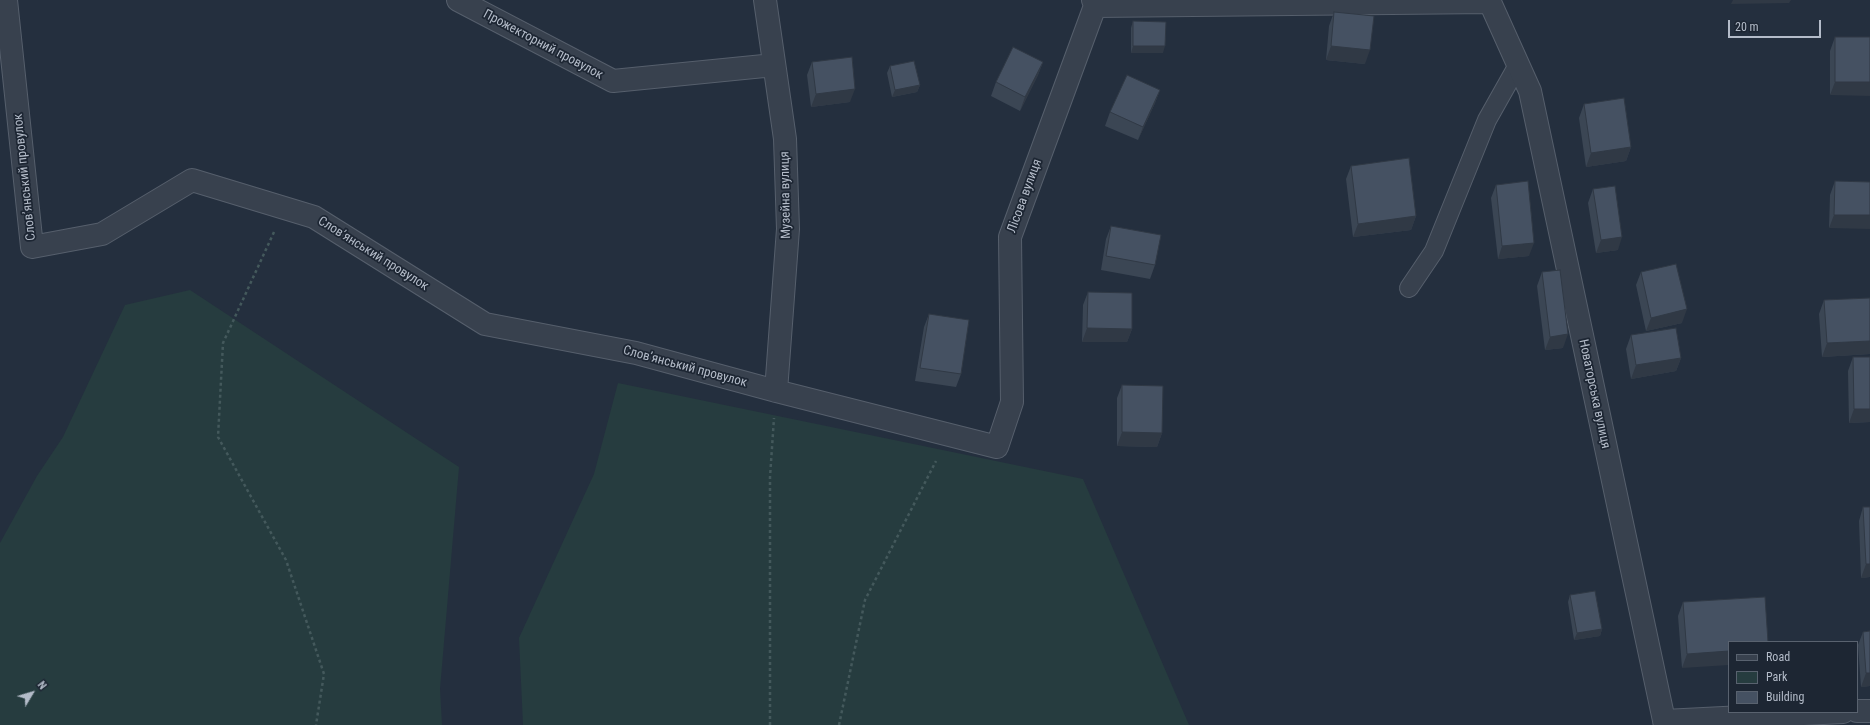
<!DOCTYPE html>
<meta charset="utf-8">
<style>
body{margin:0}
#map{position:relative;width:1870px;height:725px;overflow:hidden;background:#242f3e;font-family:"Roboto Condensed",sans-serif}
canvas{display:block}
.legend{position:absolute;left:1728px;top:641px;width:130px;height:72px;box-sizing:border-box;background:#1d2633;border:1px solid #59626f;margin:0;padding:5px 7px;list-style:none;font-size:12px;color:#b4bcc9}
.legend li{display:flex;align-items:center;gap:8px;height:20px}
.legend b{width:20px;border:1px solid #59626f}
.north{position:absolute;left:12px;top:673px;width:40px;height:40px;-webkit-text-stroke:3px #1d2633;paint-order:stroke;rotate:52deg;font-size:11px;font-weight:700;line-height:16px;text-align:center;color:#b4bcc9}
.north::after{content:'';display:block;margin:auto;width:14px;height:18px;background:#b4bcc9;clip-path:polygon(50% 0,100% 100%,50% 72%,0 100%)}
.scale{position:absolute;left:1728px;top:20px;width:93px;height:18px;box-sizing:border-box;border:2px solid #b4bcc9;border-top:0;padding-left:5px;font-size:12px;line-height:14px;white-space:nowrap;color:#b4bcc9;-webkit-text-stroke:3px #1d2633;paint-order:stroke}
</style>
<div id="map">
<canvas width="1870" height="725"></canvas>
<ul class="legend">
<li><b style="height:5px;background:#38414e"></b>Road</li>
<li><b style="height:11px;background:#263c3f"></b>Park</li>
<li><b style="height:11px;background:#455162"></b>Building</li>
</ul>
<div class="north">N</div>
<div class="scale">20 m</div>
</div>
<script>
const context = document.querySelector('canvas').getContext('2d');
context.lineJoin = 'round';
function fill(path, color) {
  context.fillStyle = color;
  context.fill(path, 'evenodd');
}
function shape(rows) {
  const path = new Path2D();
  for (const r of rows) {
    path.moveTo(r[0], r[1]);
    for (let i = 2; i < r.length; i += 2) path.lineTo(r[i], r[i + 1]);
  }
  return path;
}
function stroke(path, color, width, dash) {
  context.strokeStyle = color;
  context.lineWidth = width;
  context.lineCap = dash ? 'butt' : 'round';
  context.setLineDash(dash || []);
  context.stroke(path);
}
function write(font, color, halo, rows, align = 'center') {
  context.font = font + ' "Roboto Condensed",sans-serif';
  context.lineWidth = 3.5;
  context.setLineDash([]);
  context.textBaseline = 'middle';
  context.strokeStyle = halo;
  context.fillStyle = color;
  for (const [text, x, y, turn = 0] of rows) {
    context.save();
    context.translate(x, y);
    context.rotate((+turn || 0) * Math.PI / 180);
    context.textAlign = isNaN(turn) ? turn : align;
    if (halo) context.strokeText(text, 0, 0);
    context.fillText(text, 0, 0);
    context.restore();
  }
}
const green = shape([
 [190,290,459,467,440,689,442,725,0,725,0,543,37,476,63,437,125,305],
 [618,383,1083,479,1189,725,523,725,519,638,594,474]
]);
const path = shape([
 [274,232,223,343,218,437,286,560,324,674,316,725],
 [770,725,770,477,774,418],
 [839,725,865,600,936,461]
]);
const service = shape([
 [1409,288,1434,251,1487,120,1518,65]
]);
const minor = shape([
 [6,0,32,247,102,234,192,180,314,217,485,324,636,353,776,391,997,447,1012,402,1010,237,1095,6,1093,0],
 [458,0,613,81,774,65],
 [765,0,785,139,788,229,776,391],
 [1489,0,1530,91,1665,725],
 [1095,6,1490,2],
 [1857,711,1870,711],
 [1664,721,1843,712]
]);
const wall = shape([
 [1334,12,1365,64,1326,60,1329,26],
 [1133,21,1163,53,1131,53,1131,28],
 [1835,37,1870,37,1830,95,1830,51],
 [812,62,850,102,811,107,807,75],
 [1043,62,1038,75,1020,111,991,96,996,82],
 [890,66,920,85,917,92,892,97,887,73],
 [1160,90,1155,103,1138,140,1105,126,1110,112],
 [1584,104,1631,147,1626,161,1586,167,1579,118],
 [1351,166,1416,216,1411,230,1353,237,1346,179],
 [1835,181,1870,182,1829,228,1830,195],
 [1496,185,1529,256,1498,259,1491,198],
 [1593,189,1618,250,1596,253,1588,203],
 [1111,226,1155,265,1150,279,1101,270,1106,239],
 [1542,272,1563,348,1545,350,1537,286],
 [1641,272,1682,323,1646,331,1636,285],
 [1088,292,1132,329,1127,342,1082,342,1083,305],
 [1870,298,1870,354,1822,357,1819,314,1824,300],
 [929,314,961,374,956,387,915,381,924,327],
 [1631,335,1681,358,1676,371,1631,379,1626,349],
 [1853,357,1870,357,1870,422,1849,423,1848,371],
 [1122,385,1162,433,1157,447,1117,446,1117,398],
 [1863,507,1870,507,1870,577,1861,578,1859,521],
 [1570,595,1602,629,1600,636,1574,640,1568,602],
 [1765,597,1682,668,1678,616,1683,602],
 [1870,631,1870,686,1861,687,1858,645,1863,632]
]);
const shadedWall = shape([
 [1733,0,1791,0,1789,3,1731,4],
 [1133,46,1165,46,1163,53,1131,53],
 [1331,46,1370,50,1365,64,1326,60],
 [1043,62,1038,75,1020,111,1025,97],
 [1835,82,1870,82,1870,96,1830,95],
 [920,85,917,92,892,97,895,90],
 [855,89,850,102,811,107,816,94],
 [1160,90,1155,103,1138,140,1143,127],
 [1631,147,1626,161,1586,167,1591,153],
 [1834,215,1870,215,1870,229,1829,228],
 [1416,216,1411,230,1353,237,1358,224],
 [1622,237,1618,250,1596,253,1601,240],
 [1534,243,1529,256,1498,259,1502,246],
 [1687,309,1682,323,1646,331,1651,318],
 [1087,328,1132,329,1127,342,1082,342],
 [1568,334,1563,348,1545,350,1550,337],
 [1870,341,1870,354,1822,357,1827,343],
 [1681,358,1676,371,1631,379,1636,365],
 [1854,409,1870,409,1870,422,1849,423],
 [1122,432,1162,433,1157,447,1117,446],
 [1866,564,1870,564,1870,577,1861,578],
 [1602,629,1600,636,1574,640,1577,633],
 [1729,651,1729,665,1682,668,1687,654],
 [1866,673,1870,673,1870,686,1861,687]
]);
const building = shape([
 [1334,12,1374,16,1370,50,1331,46,1334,12],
 [1133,21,1166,22,1165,46,1133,46,1133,21],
 [1835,37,1870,37,1870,82,1835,82,1835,37],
 [1013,47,1043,62,1025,97,996,82,1013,47],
 [852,57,855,89,816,94,812,62,852,57],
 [914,61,920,85,895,90,890,66,914,61],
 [1127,75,1160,90,1143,127,1110,112,1127,75],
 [1624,98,1631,147,1591,153,1584,104,1624,98],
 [1409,158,1416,216,1358,224,1351,166,1409,158],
 [1528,181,1534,243,1502,246,1496,185,1528,181],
 [1835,181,1870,182,1870,215,1834,215,1835,181],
 [1615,186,1622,237,1601,240,1593,189,1615,186],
 [1111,226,1161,235,1155,265,1106,256,1111,226],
 [1676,264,1687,309,1651,318,1641,272,1676,264],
 [1560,270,1568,334,1550,337,1542,272,1560,270],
 [1088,292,1132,293,1132,329,1087,328,1088,292],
 [1870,298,1870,341,1827,343,1824,300,1870,298],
 [929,314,969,320,961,374,920,368,929,314],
 [1676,328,1681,358,1636,365,1631,335,1676,328],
 [1853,357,1870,357,1870,409,1854,409,1853,357],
 [1122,385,1163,386,1162,433,1122,432,1122,385],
 [1863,507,1870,507,1870,564,1866,564,1863,507],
 [1595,591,1602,629,1577,633,1570,595,1595,591],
 [1765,597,1768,642,1729,642,1729,651,1687,654,1683,602,1765,597],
 [1870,631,1870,673,1866,673,1863,632,1870,631]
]);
const streetNames = [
 ["Прожекторний провулок",543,45,28],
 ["Словʼянський провулок",25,177,-96],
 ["Музейна вулиця",786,195,-91],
 ["Лісова вулиця",1025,196,-70],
 ["Словʼянський провулок",373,254,32],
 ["Словʼянський провулок",685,367,15],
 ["Новаторська вулиця",1594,394,78]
];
fill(green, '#263c3f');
stroke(service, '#565f6c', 20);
stroke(minor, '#565f6c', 24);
stroke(path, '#44595c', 2.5, [3, 3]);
stroke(service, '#38414e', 18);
stroke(minor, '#38414e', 22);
fill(wall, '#3b4654');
fill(shadedWall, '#303945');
fill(building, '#455162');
stroke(building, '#303945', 1);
write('13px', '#b4bcc9', '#1d2633', streetNames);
</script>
